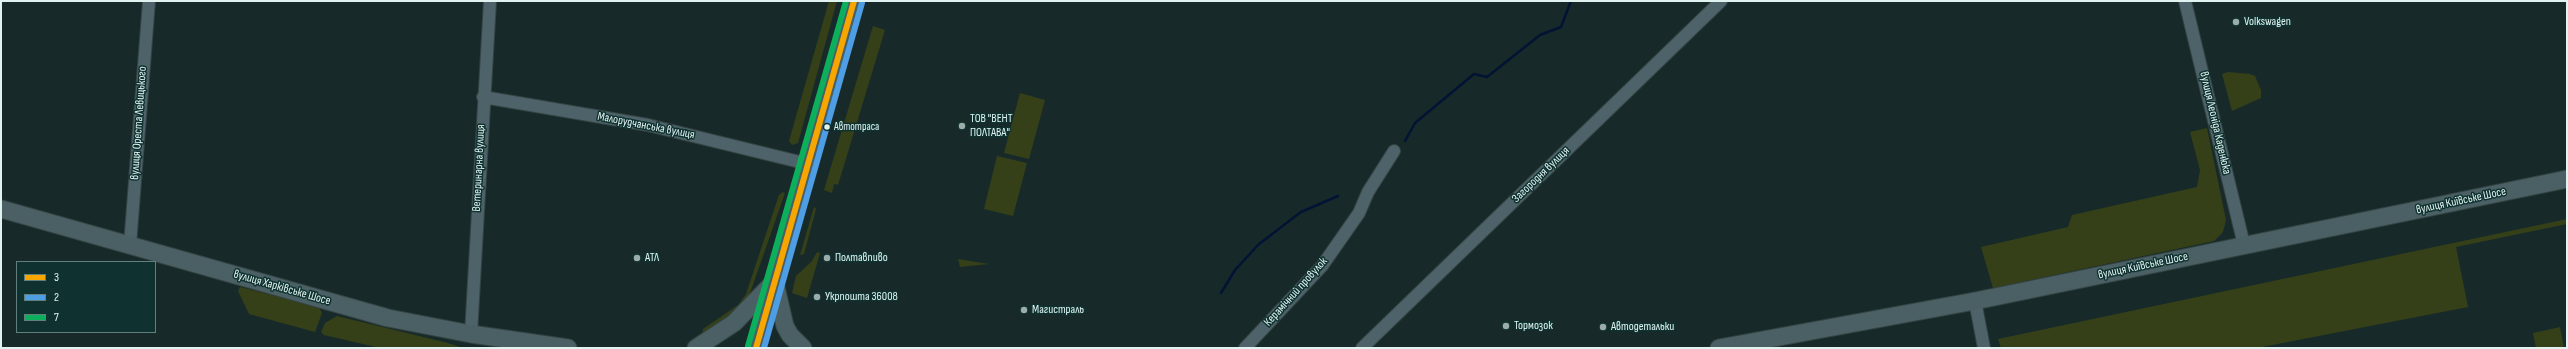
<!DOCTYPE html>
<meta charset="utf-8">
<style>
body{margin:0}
#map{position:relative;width:2568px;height:349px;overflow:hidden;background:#172a29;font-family:"Sofia Sans Condensed",sans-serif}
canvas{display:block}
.frame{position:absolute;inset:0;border:2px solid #e0f3f1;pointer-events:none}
.legend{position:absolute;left:16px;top:261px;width:140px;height:72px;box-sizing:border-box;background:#0f3230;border:1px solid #637f7d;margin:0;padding:5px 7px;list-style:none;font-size:12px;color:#e0f3f1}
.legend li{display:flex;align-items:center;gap:8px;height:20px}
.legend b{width:20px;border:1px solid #637f7d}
</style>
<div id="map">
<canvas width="2568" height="349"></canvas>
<div class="frame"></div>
<ul class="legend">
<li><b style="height:5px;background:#f7a600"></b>3</li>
<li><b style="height:5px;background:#4d9ee5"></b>2</li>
<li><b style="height:5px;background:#0daf5c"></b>7</li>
</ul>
</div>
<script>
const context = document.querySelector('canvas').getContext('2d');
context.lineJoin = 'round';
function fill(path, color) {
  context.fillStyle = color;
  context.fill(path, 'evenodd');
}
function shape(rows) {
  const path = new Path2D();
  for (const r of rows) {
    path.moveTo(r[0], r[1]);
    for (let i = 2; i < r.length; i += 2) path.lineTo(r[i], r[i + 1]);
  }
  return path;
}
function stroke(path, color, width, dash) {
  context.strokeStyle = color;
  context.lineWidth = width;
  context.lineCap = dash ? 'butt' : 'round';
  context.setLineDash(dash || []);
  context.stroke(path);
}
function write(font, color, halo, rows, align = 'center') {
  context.font = font + ' "Sofia Sans Condensed",sans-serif';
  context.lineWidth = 3;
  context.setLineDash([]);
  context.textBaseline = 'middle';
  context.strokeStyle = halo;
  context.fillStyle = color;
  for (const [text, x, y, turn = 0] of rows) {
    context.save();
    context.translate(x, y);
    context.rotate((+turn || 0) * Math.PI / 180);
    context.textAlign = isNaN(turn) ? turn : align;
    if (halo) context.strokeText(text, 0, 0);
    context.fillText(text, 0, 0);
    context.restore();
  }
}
const green = shape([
 [829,1,837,1,798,143,792,145,789,141],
 [873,26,885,30,838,185,834,184,832,193,824,190],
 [2228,72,2250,74,2255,76,2261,90,2261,98,2232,111,2222,74],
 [1020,93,1045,100,1029,159,1004,153],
 [2207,128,2226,220,2223,232,2214,241,1993,288,1981,247,2068,227,2072,215,2197,187,2200,170,2190,132],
 [997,156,1027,163,1013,216,984,209],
 [783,192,785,193,749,296,742,307,707,336,702,333,703,329,738,305,746,294,779,195],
 [814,207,816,209,804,254,800,255],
 [2567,219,2567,224,2456,247,2468,307,2257,348,2001,348,1998,339],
 [817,252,820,253,807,298,792,293,796,276,812,261],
 [958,259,989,264,960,267],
 [240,287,319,307,322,313,315,332,249,314,238,291],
 [337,316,448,343,463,348,380,348,324,335,321,332,325,323],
 [2560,327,2564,348,2536,348,2533,333]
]);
const stream = shape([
 [1405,141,1415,123,1474,74,1487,77,1540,35,1561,27,1571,1],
 [1221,293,1235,270,1259,244,1301,212,1338,196]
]);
const minor = shape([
 [2185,1,2244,245],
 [483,97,648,125,808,164],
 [130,245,149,1],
 [1975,301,1984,348],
 [471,334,490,1],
 [1245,348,1322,266,1359,213,1368,192,1394,151],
 [1362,348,1721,1]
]);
const highway = shape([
 [1,209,388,318,471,334,568,348],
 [775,283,785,326,790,335,803,348],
 [696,348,734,323,772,284],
 [756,348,854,1],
 [1719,348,1975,301,2567,179]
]);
const bus1 = shape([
 [756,348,854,1]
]);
const bus2 = shape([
 [764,348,862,3]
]);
const bus3 = shape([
 [748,346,846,1]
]);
const markers = [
 [2236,22,4,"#9aadab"],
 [962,126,4,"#9aadab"],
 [827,127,3.5,"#e0f3f1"],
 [637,258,4,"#9aadab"],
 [827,258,4,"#9aadab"],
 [817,297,4,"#9aadab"],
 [1024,310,4,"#9aadab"],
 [1506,326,4,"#9aadab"],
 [1603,327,4,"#9aadab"]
];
const busNames = [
 ["Автотраса",834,127]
];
const poiNames = [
 ["Volkswagen",2244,22],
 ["ТОВ \"ВЕНТ",970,119],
 ["ПОЛТАВА\"",970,133],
 ["АТЛ",645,258],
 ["Полтавпиво",835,258],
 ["Укрпошта 36008",825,297],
 ["Магистраль",1032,310],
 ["Тормозок",1514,326],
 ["Автодетальки",1611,327]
];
const streetNames = [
 ["вулиця Ореста Левицького",139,123,-86],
 ["вулиця Леоніда Каденюка",2215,123,77],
 ["Малорудчанська вулиця",646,126,11],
 ["Ветеринарна вулиця",479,168,-87],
 ["Загородня вулиця",1541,175,-44],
 ["вулиця Київське Шосе",2461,201,-12],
 ["вулиця Київське Шосе",2143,266,-12],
 ["вулиця Харківське Шосе",282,288,16],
 ["Керамічний провулок",1296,292,-48]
];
fill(green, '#354019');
stroke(stream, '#021334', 2.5);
stroke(minor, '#354443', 14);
stroke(highway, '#354443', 19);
stroke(minor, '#4d6269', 12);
stroke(highway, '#4a6064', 17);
stroke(bus1, '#f7a600', 6);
stroke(bus2, '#4d9ee5', 6);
stroke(bus3, '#0daf5c', 6);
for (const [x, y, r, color] of markers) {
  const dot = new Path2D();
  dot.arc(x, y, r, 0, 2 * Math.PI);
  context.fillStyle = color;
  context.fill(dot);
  stroke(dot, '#0f3230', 1.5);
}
write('11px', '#e0f3f1', '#0f3230', busNames, 'left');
write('12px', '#e0f3f1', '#0f3230', poiNames, 'left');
write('12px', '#e0f3f1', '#0f3230', streetNames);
</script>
